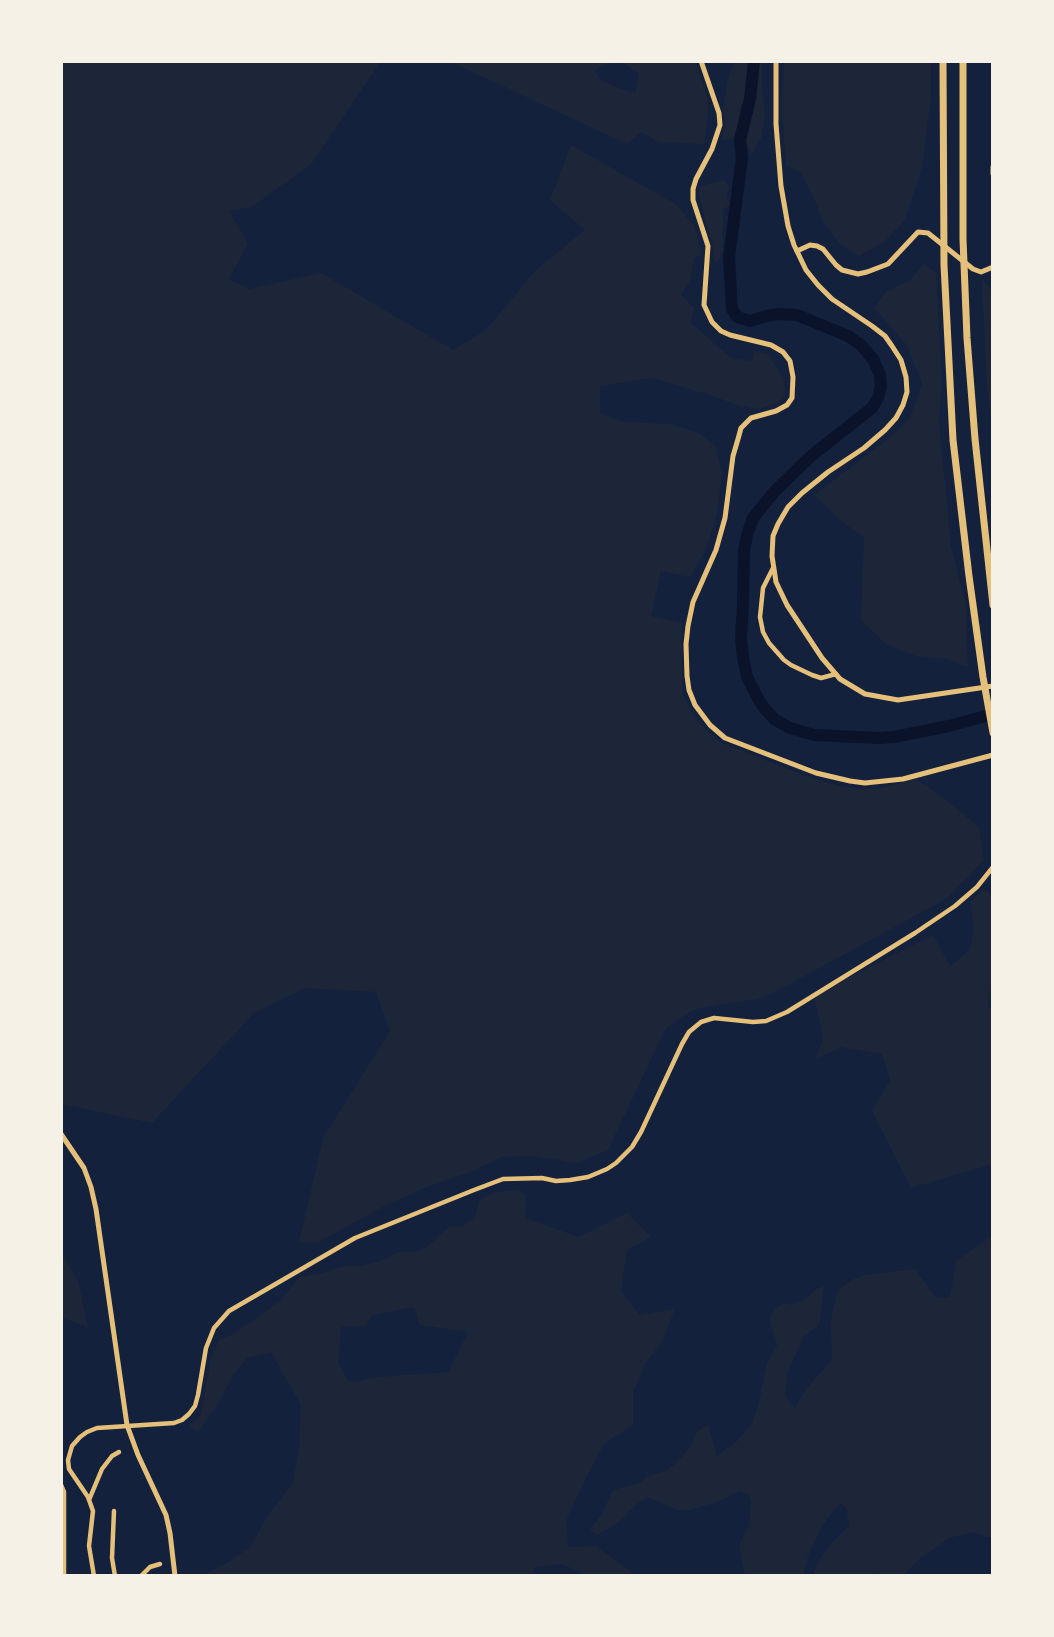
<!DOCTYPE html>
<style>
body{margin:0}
#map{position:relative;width:1054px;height:1637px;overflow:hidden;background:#14213d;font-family:"Roboto Condensed",sans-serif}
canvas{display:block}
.frame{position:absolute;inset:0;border:63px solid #f6f1e7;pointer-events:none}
</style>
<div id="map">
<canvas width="1054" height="1637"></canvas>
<div class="frame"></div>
</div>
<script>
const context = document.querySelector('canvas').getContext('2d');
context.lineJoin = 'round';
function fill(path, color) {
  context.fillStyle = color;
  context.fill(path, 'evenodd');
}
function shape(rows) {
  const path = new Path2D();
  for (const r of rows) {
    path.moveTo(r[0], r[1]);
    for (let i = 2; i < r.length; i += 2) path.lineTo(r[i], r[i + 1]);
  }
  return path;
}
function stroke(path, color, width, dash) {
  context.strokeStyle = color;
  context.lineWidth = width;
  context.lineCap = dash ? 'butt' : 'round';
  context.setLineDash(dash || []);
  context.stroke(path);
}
const green = shape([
 [61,61,386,61,379,64,312,163,252,207,229,211,248,243,229,279,249,289,321,273,453,350,486,330,536,270,585,230,550,200,571,145,677,205,694,226,702,255,694,258,690,281,681,295,694,308,691,323,731,358,752,361,754,351,768,354,784,379,785,395,777,403,759,409,739,406,713,396,653,378,600,386,600,414,625,422,670,424,699,433,716,447,722,475,717,514,706,550,690,577,661,571,651,616,682,623,682,693,696,720,720,742,808,777,843,787,877,789,916,779,942,797,979,827,984,860,946,899,790,984,759,999,722,1004,692,1010,666,1028,608,1150,576,1163,534,1156,501,1157,473,1171,429,1186,388,1204,317,1243,299,1242,323,1138,390,1031,376,992,305,988,254,1013,152,1123,61,1104],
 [449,61,616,61,604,65,595,71,600,79,617,88,635,93,639,74,621,61,695,61,708,99,707,125,704,144,659,142,641,132,627,144],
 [736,61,748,61,749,89,740,108,740,119,734,138,722,140,725,125,723,110,726,90,729,74],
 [757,61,762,61,762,88,765,116,761,139,751,155,746,142,758,80],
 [784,61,931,61,931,97,922,167,905,220,884,242,859,256,840,244,823,222,813,196,800,172,786,166,782,113],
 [724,180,729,187,727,196,730,205,723,210,723,250,717,263,714,262,712,241,706,224,698,190,701,186],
 [924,264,936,272,942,383,939,422,951,546,966,605,968,667,947,659,916,656,886,644,861,620,864,538,840,520,814,495,887,440,910,418,922,383,906,344,874,308,886,292,910,280],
 [982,280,993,292,993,437,987,387],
 [984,889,993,896,993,977,988,1003,993,1014,993,1164,911,1188,872,1111,890,1080,882,1054,841,1047,816,1059,823,1038,814,995,933,935,950,966,970,950,974,926,970,902],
 [518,1190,526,1196,525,1218,579,1237,627,1213,651,1237,627,1250,621,1291,640,1315,675,1309,663,1340,645,1364,633,1393,633,1425,605,1443,590,1470,567,1518,568,1547,596,1546,637,1576,580,1576,581,1572,561,1564,536,1567,530,1576,202,1576,227,1563,251,1546,267,1516,293,1483,299,1446,301,1405,271,1352,247,1358,233,1375,215,1409,198,1432,189,1426,201,1415,211,1357,220,1339,232,1335,279,1302,300,1277,322,1273,344,1266,359,1266,377,1262,400,1252,415,1252,427,1247,450,1226,461,1227,475,1218,479,1201,492,1193],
 [414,1307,420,1325,468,1332,448,1372,378,1377,349,1382,338,1363,341,1327,366,1326,372,1315],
 [993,1235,993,1537,986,1537,973,1532,949,1538,919,1559,903,1576,886,1576,877,1573,876,1576,813,1576,818,1562,830,1545,849,1525,846,1508,841,1503,833,1511,821,1528,808,1556,803,1576,745,1576,739,1545,749,1525,751,1501,748,1494,739,1491,723,1500,690,1510,677,1510,648,1497,637,1504,614,1526,597,1535,590,1530,601,1515,613,1490,639,1483,648,1476,664,1472,675,1464,689,1449,697,1432,708,1424,717,1456,736,1442,752,1423,758,1406,767,1364,777,1345,769,1319,775,1309,783,1303,792,1305,804,1300,815,1290,824,1286,820,1322,816,1328,804,1336,787,1374,785,1395,795,1409,804,1392,832,1359,831,1321,837,1292,853,1279,866,1275,915,1269,936,1298,950,1297,956,1261],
 [61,1258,65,1259,78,1281,88,1328,61,1316]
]);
const river = shape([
 [754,61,750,99,740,140,742,158,729,257,732,309,737,317,750,321,766,316,779,314,797,315,848,336,861,345,873,359,880,375,881,387,878,398,872,408,811,456,774,492,753,518,747,535,744,551,743,606,741,638,743,658,747,677,761,704,774,719,790,728,814,735,879,738,894,737,949,726,993,714]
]);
const minor = shape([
 [773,568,763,588,760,617,763,632,769,643,784,660,791,665,812,675,821,678,836,674],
 [61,1485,64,1492,64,1576],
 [89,1500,102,1469,112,1456,119,1452],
 [114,1511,112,1558,115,1576],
 [94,1576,89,1546,93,1511,88,1497,69,1469,68,1460,72,1446,80,1437,87,1432,97,1428,174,1423,182,1420,189,1414,195,1406,198,1395,206,1348,214,1328,229,1311,355,1238,474,1190,503,1179,542,1178,556,1181,570,1180,588,1177,607,1169,616,1163,632,1147,641,1132,682,1044,689,1032,701,1022,714,1018,753,1022,766,1021,787,1012,915,933,955,906,977,887,993,867],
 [141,1576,150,1567,160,1564]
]);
const tertiary = shape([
 [993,167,993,174],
 [797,251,810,245,817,246,823,249,836,265,842,270,858,274,867,272,888,264,918,232,928,233,973,269,981,272,993,267],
 [61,1134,84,1168,91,1187,96,1209,127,1425,138,1455,166,1515,170,1533,175,1576]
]);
const secondary = shape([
 [701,61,719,113,720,125,712,149,696,179,693,189,693,200,708,246,704,305,712,322,721,331,730,335,771,345,783,352,790,361,793,377,792,398,787,405,776,411,751,418,741,428,738,439,733,456,725,518,716,550,693,602,688,626,686,644,687,676,689,690,695,705,710,725,725,738,816,773,850,781,865,783,903,779,993,755],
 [776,61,776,124,781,186,788,226,794,245,806,270,818,285,832,299,872,326,885,336,892,346,901,360,906,377,907,392,903,405,896,418,885,430,864,448,828,472,802,493,788,507,778,524,773,536,772,556,776,582,787,605,822,658,840,679,865,694,898,700,993,686]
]);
const motorway = shape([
 [943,61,944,265,953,440,969,576,983,677,993,733],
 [963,61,963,239,967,338,975,439,993,605]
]);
fill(green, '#1d2539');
stroke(river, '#0b132b', 12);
stroke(minor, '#e5c07b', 4.5);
stroke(tertiary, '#e5c07b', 5);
stroke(secondary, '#e5c07b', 5);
stroke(motorway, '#e5c07b', 7);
</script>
